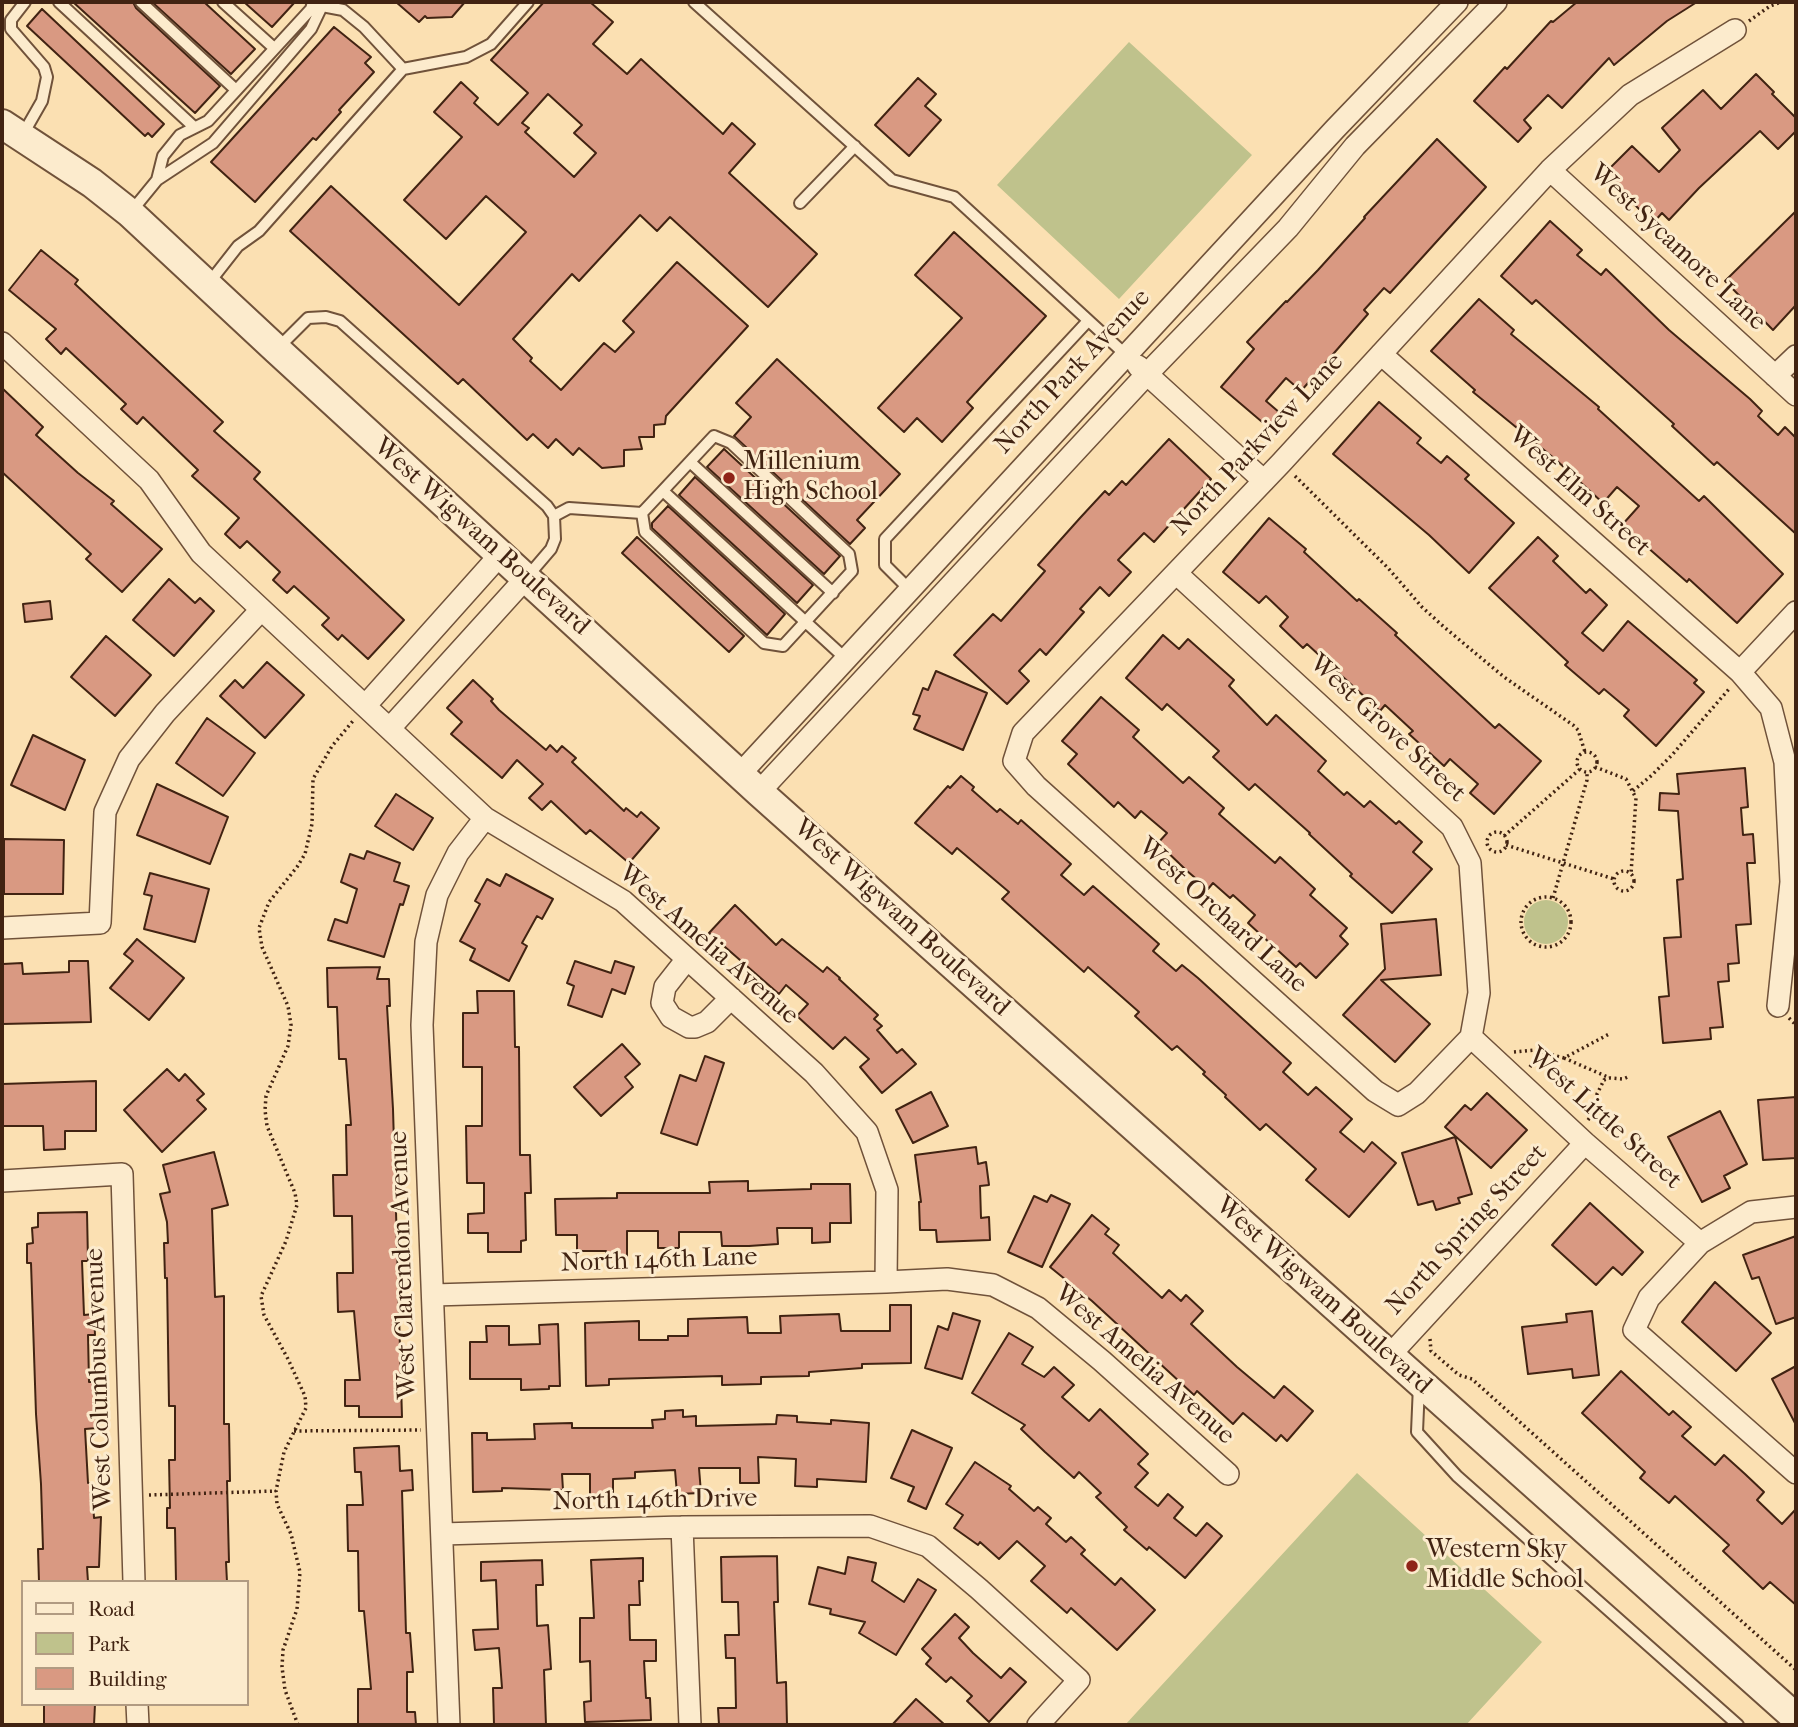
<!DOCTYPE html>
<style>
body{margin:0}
#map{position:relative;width:1798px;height:1727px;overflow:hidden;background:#fbe0b2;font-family:"IM FELL French Canon",serif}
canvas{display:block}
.frame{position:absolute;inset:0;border:4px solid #412312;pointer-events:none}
.legend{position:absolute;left:21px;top:1580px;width:228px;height:126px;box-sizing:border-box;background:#fcebcd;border:2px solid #b19b82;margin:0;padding:9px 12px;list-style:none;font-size:21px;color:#412312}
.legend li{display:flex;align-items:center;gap:14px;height:35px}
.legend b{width:35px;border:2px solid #b19b82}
</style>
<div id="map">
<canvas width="1798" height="1727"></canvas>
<div class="frame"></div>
<ul class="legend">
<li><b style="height:9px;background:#fcebcd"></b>Road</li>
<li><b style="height:19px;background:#bfc28c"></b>Park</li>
<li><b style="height:19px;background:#d99982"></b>Building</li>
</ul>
</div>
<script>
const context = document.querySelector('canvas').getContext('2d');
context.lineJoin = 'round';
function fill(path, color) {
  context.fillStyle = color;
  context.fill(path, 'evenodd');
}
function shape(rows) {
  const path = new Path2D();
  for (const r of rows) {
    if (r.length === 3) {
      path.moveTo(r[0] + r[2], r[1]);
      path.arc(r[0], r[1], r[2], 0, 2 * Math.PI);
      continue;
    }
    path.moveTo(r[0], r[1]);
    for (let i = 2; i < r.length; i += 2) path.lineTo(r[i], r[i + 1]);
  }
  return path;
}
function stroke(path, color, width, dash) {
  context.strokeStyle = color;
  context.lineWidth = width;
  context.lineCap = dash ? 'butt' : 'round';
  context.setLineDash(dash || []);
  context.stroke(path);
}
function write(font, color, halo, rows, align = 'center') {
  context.font = font + ' "IM FELL French Canon",serif';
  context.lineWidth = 6;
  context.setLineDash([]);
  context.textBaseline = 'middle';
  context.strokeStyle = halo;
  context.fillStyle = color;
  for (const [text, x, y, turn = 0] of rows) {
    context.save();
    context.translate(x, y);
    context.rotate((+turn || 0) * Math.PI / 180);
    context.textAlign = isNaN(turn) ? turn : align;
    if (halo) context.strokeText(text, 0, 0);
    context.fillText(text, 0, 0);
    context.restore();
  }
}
const green = shape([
 [1129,42,1252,155,1119,299,997,185],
 [1546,922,22],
 [1357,1473,1542,1642,1466,1725,1125,1725]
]);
const building = shape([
 [73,2,133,2,136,8,220,86,195,113,73,2],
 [152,2,204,2,255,49,231,74,152,2],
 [244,2,295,2,272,27,244,2],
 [396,2,465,2,452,17,427,18,425,16,419,22,396,2],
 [544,2,590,2,613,22,593,44,627,74,641,59,723,134,732,123,755,144,729,173,817,254,768,307,670,217,657,231,640,215,579,281,572,274,513,339,532,358,530,361,561,390,604,343,615,352,634,332,623,321,677,262,748,326,666,416,665,424,654,425,654,437,639,437,642,449,624,450,624,466,602,468,579,448,573,455,556,439,548,448,533,434,527,440,463,379,458,384,290,231,331,186,459,305,526,232,486,196,446,239,404,200,462,137,434,112,461,82,478,98,474,103,498,125,528,93,491,60,544,2],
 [548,94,582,125,574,133,596,153,574,177,525,132,529,128,522,123,548,94],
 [1577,2,1697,2,1667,21,1614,65,1609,58,1562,108,1548,95,1524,120,1531,128,1518,142,1474,101,1505,67,1507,69,1551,21,1553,22,1577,2],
 [42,9,164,124,152,137,148,133,145,136,27,26,42,9],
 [334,27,371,57,365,63,374,72,339,110,341,112,316,140,313,138,255,202,211,162,334,27],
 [1756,74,1774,92,1772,94,1796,118,1796,131,1778,149,1760,131,1699,188,1669,220,1662,213,1653,223,1604,174,1632,146,1659,172,1680,150,1662,128,1703,90,1721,109,1756,74],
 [918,78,936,94,925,106,941,120,909,156,875,125,918,78],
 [1437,139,1486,187,1390,293,1384,288,1364,310,1368,314,1301,391,1286,378,1266,401,1280,413,1268,427,1221,387,1254,349,1247,342,1286,301,1287,302,1318,270,1365,218,1364,217,1437,139],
 [1796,211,1796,305,1773,330,1725,281,1796,211],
 [1550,221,1582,250,1577,255,1601,275,1606,269,1669,330,1750,399,1762,411,1758,416,1778,435,1785,427,1796,438,1796,534,1717,462,1714,465,1672,426,1674,424,1536,300,1532,304,1501,276,1550,221],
 [954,232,1046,316,967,402,973,408,942,442,917,418,904,432,878,408,962,318,915,275,954,232],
 [41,250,78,280,75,284,223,422,214,431,260,472,254,479,404,620,368,659,342,635,338,640,322,625,329,618,294,586,287,593,273,580,280,572,247,541,240,548,225,534,239,518,192,476,198,470,143,417,137,424,121,409,126,404,66,348,61,354,46,339,56,329,9,290,41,250],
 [1479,299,1514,330,1511,334,1599,407,1598,409,1699,501,1704,496,1783,574,1737,623,1689,579,1687,582,1622,525,1639,506,1617,487,1603,503,1555,459,1473,392,1475,390,1431,351,1479,299],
 [777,359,900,474,857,520,865,528,850,544,734,436,751,417,736,403,777,359],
 [2,388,43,427,36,435,78,473,114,501,111,504,162,549,122,592,86,559,91,554,2,472,2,388],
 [1379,402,1421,438,1417,443,1441,463,1447,456,1469,475,1465,479,1514,523,1469,573,1429,535,1333,454,1379,402],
 [1169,439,1211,479,1154,542,1144,533,1118,560,1131,572,1109,596,1100,587,1080,609,1084,612,1046,655,1040,649,1019,671,1029,681,1007,704,954,655,993,614,1001,621,1045,571,1038,565,1080,518,1105,491,1109,495,1122,481,1126,485,1169,439],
 [724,449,840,556,824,574,707,467,724,449],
 [695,477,813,585,797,603,679,495,695,477],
 [668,506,785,614,767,635,652,528,652,523,668,506],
 [1269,518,1306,549,1304,552,1357,601,1359,599,1397,633,1395,635,1495,728,1499,724,1541,761,1494,814,1470,793,1478,784,1450,759,1444,766,1409,734,1413,731,1385,705,1380,711,1307,644,1303,648,1280,626,1288,617,1266,596,1259,603,1223,572,1269,518],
 [637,537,744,636,729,652,622,553,637,537],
 [1538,537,1558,556,1553,561,1586,593,1590,589,1607,605,1582,633,1603,651,1628,621,1697,680,1694,683,1704,692,1656,746,1624,716,1629,710,1604,689,1599,694,1565,665,1568,662,1489,588,1538,537],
 [169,579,195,603,200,598,214,611,174,656,133,620,169,579],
 [50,601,52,619,25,622,23,604,50,601],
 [1163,635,1179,649,1188,639,1234,680,1229,686,1267,725,1276,715,1326,761,1318,771,1344,795,1347,792,1364,807,1370,801,1396,824,1399,821,1422,842,1413,852,1432,869,1392,913,1350,876,1352,874,1309,834,1310,833,1255,784,1249,790,1213,757,1219,751,1167,704,1162,710,1126,678,1163,635],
 [106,636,151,675,115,716,71,677,106,636],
 [267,662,304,695,265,738,220,696,235,680,243,688,267,662],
 [936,671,987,693,963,750,914,729,920,716,913,714,923,688,928,690,936,671],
 [473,680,493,699,491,701,499,710,546,750,550,745,557,752,562,746,576,758,572,762,624,811,626,808,637,817,641,812,659,828,629,863,590,830,586,834,551,801,542,810,529,798,543,784,517,760,502,778,451,734,462,722,447,708,473,680],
 [1101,697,1139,730,1133,737,1183,783,1189,777,1224,808,1219,814,1275,863,1280,857,1315,889,1310,895,1347,928,1340,936,1348,944,1316,978,1300,963,1296,967,1248,923,1255,915,1233,895,1230,898,1213,883,1208,889,1186,870,1158,843,1167,833,1141,811,1135,818,1118,802,1114,807,1068,764,1077,754,1062,741,1101,697],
 [207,718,255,753,223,796,176,763,207,718],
 [33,735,85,760,65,810,11,785,33,735],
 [1745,768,1748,807,1741,808,1743,835,1753,834,1755,863,1747,863,1751,924,1736,925,1739,963,1728,964,1729,981,1718,982,1723,1027,1710,1028,1711,1039,1663,1043,1659,997,1669,996,1664,938,1681,937,1677,880,1683,879,1678,811,1659,810,1660,793,1679,794,1677,774,1745,768],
 [961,776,974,787,972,790,997,812,1000,809,1018,824,1021,820,1071,864,1061,875,1084,895,1093,886,1159,944,1153,951,1176,971,1182,965,1198,978,1291,1063,1283,1072,1308,1095,1316,1087,1352,1119,1340,1132,1364,1152,1372,1142,1396,1163,1349,1217,1306,1180,1316,1169,1266,1124,1260,1130,1225,1097,1226,1095,1203,1074,1205,1072,1177,1046,1172,1050,1135,1016,1139,1012,1088,967,1084,972,1002,899,1009,892,957,848,952,854,915,823,948,786,950,788,961,776],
 [157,784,228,817,210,864,137,835,157,784],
 [396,794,433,818,413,850,375,826,396,794],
 [4,839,64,840,63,894,4,894,4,839],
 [367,851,400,863,394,881,409,886,403,905,400,904,384,957,328,940,335,919,347,923,357,889,341,882,350,854,364,859,367,851],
 [150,873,209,889,195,942,144,929,152,896,144,894,150,873],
 [506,874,553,899,542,919,537,916,522,943,527,946,509,981,470,960,475,949,460,941,480,904,475,901,487,879,500,886,506,874],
 [735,905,776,945,782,939,823,972,827,967,840,978,839,979,878,1015,874,1019,882,1026,877,1030,897,1053,902,1049,916,1064,882,1093,860,1067,869,1059,845,1037,833,1049,797,1016,808,1004,786,985,779,994,709,933,735,905],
 [1436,919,1441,975,1381,980,1430,1024,1395,1062,1343,1015,1385,969,1381,924,1436,919],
 [137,939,184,978,149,1020,110,988,133,961,124,954,137,939],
 [69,961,88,961,91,1022,2,1024,3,964,22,963,23,974,69,972,69,961],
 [575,961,611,973,615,961,634,967,625,994,612,989,602,1017,568,1005,574,986,567,983,575,961],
 [380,967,377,979,389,979,390,1006,387,1006,393,1109,402,1417,359,1417,359,1406,345,1406,345,1380,360,1380,354,1311,338,1312,337,1273,353,1273,352,1216,334,1216,333,1175,347,1175,346,1125,351,1125,346,1059,339,1059,337,1007,328,1007,327,968,380,967],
 [477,991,514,991,515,1047,519,1047,520,1155,530,1155,531,1193,525,1193,526,1240,521,1241,521,1252,488,1252,488,1233,468,1233,468,1214,484,1213,484,1183,467,1183,466,1126,482,1126,482,1067,463,1067,463,1013,478,1013,477,991],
 [622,1044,640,1064,625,1077,633,1087,601,1116,574,1087,622,1044],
 [705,1056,724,1063,697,1145,661,1133,680,1075,696,1081,705,1056],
 [167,1069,179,1081,185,1074,204,1094,197,1100,206,1109,162,1152,124,1110,167,1069],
 [96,1081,96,1131,65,1131,65,1149,44,1150,43,1126,2,1126,2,1084,96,1081],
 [931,1092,948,1126,913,1143,896,1110,931,1092],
 [1487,1093,1527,1130,1491,1168,1445,1127,1465,1105,1471,1110,1487,1093],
 [1796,1097,1796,1158,1763,1160,1758,1100,1796,1097],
 [1720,1111,1747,1164,1724,1176,1730,1188,1702,1202,1668,1137,1720,1111],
 [1455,1137,1472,1194,1458,1198,1460,1203,1436,1210,1433,1201,1418,1205,1402,1153,1455,1137],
 [976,1147,978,1164,986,1162,989,1185,980,1186,981,1218,989,1217,990,1240,937,1242,936,1230,920,1230,919,1202,921,1202,915,1155,976,1147],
 [214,1152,228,1205,212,1209,215,1297,224,1296,224,1424,229,1424,230,1481,227,1481,229,1562,226,1562,227,1582,176,1582,175,1528,167,1528,167,1508,170,1508,169,1460,175,1460,175,1406,169,1406,167,1278,165,1278,164,1243,168,1243,167,1222,160,1194,170,1192,163,1165,214,1152],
 [748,1181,748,1191,811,1189,811,1184,850,1184,851,1223,830,1223,830,1242,812,1243,812,1228,777,1228,778,1244,749,1246,722,1246,721,1232,679,1232,679,1248,658,1248,658,1231,627,1231,627,1257,607,1257,606,1251,577,1251,577,1235,556,1235,555,1199,617,1198,617,1193,710,1193,709,1182,748,1181],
 [1051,1195,1070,1204,1042,1267,1008,1252,1034,1196,1047,1202,1051,1195],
 [1590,1203,1643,1252,1622,1275,1613,1267,1596,1285,1552,1245,1590,1203],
 [87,1212,88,1261,82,1261,84,1315,94,1314,95,1335,88,1335,89,1382,96,1382,97,1428,85,1429,88,1483,92,1483,94,1518,101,1517,99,1567,87,1567,88,1582,39,1582,38,1549,43,1549,41,1484,36,1414,31,1263,27,1263,27,1244,33,1243,32,1228,38,1227,38,1213,87,1212],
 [1092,1215,1109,1229,1105,1234,1119,1245,1113,1253,1162,1298,1169,1290,1181,1301,1186,1295,1203,1311,1191,1324,1237,1367,1274,1398,1284,1386,1313,1411,1287,1441,1281,1435,1276,1441,1243,1413,1233,1424,1197,1391,1194,1395,1092,1301,1050,1267,1092,1215],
 [1796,1236,1796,1317,1776,1324,1759,1277,1752,1279,1743,1255,1796,1236],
 [1715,1282,1771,1333,1736,1371,1682,1322,1715,1282],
 [890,1305,911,1305,911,1363,862,1364,862,1368,809,1372,809,1376,761,1377,761,1384,722,1385,722,1376,609,1379,609,1385,586,1386,585,1323,639,1321,639,1340,668,1340,668,1336,688,1336,688,1319,747,1317,748,1333,781,1333,780,1316,839,1314,841,1331,890,1331,890,1305],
 [1592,1311,1599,1375,1573,1378,1572,1369,1528,1374,1522,1327,1567,1322,1566,1314,1592,1311],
 [953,1313,980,1321,962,1379,925,1368,938,1326,948,1330,953,1313],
 [558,1324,560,1386,549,1386,549,1389,521,1390,521,1379,470,1379,470,1342,487,1342,486,1326,509,1326,509,1345,540,1344,539,1325,558,1324],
 [1009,1333,1033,1347,1022,1364,1044,1377,1054,1367,1074,1385,1062,1397,1089,1421,1100,1409,1148,1454,1138,1464,1148,1473,1135,1487,1158,1506,1168,1494,1183,1507,1174,1518,1196,1536,1207,1523,1222,1536,1185,1578,1149,1547,1147,1550,1124,1530,1127,1527,1096,1497,1101,1493,1079,1472,1074,1478,1045,1452,1021,1429,1025,1425,972,1393,1009,1333],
 [1796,1366,1796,1425,1772,1379,1796,1366],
 [1621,1371,1669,1415,1673,1411,1691,1427,1682,1436,1715,1465,1724,1455,1745,1474,1764,1492,1757,1500,1782,1524,1796,1509,1796,1605,1770,1582,1763,1589,1723,1551,1729,1545,1675,1496,1669,1503,1640,1478,1645,1472,1582,1413,1621,1371],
 [683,1410,683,1417,696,1416,696,1426,776,1424,777,1415,797,1416,797,1422,831,1424,831,1420,869,1423,866,1482,817,1479,817,1487,795,1486,796,1459,758,1457,759,1483,740,1483,740,1468,699,1468,701,1493,677,1494,675,1470,635,1472,635,1478,613,1479,613,1496,590,1496,590,1474,562,1474,563,1490,502,1488,502,1491,473,1492,472,1433,487,1433,487,1440,535,1439,534,1424,572,1423,572,1428,653,1428,652,1420,665,1419,665,1411,683,1410],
 [912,1430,952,1448,926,1509,908,1501,914,1487,891,1478,912,1430],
 [399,1446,400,1471,412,1470,413,1490,402,1491,406,1633,410,1633,413,1672,407,1672,407,1712,415,1712,416,1725,358,1725,358,1689,371,1689,364,1611,359,1611,358,1551,348,1551,347,1505,363,1505,361,1472,355,1472,354,1448,399,1446],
 [975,1462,1011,1486,1009,1489,1034,1511,1038,1507,1051,1518,1046,1524,1066,1542,1071,1537,1085,1550,1081,1554,1115,1585,1121,1578,1155,1610,1117,1650,1071,1608,1067,1613,1031,1581,1045,1566,1017,1541,999,1559,980,1542,978,1545,954,1528,963,1515,946,1504,975,1462],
 [777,1556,778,1602,774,1602,777,1683,786,1682,787,1725,719,1725,718,1708,736,1708,735,1658,726,1658,725,1635,739,1635,738,1602,722,1602,721,1557,777,1556],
 [848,1557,876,1563,872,1581,904,1602,918,1579,936,1590,896,1655,859,1633,865,1622,830,1614,831,1609,809,1604,818,1567,845,1574,848,1557],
 [643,1558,643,1581,639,1581,640,1605,629,1605,630,1640,656,1640,656,1661,644,1661,646,1698,650,1698,651,1720,585,1722,584,1702,591,1701,590,1661,580,1662,580,1618,594,1618,591,1560,643,1558],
 [542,1560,543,1585,536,1585,537,1626,548,1625,551,1669,544,1670,546,1725,494,1725,493,1688,502,1688,499,1648,475,1650,473,1630,498,1629,496,1580,481,1581,481,1562,542,1560],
 [955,1614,969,1627,959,1638,973,1653,1001,1678,1010,1668,1026,1682,989,1722,967,1701,972,1696,951,1677,946,1682,926,1664,931,1658,922,1649,955,1614],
 [916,1699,945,1725,892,1725,916,1699],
 [44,1704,95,1704,94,1725,44,1725,44,1704]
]);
const path = shape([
 [1749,21,1770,6,1781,2],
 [1295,476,1388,568,1422,607,1444,627,1504,677,1573,725,1578,730,1585,752],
 [1587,762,10],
 [1595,767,1626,779,1636,798,1631,874],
 [1633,791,1652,775,1672,755,1729,689],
 [1497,842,10],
 [1504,836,1580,769],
 [1506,845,1614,879],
 [1624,881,10],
 [1546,922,25],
 [1553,898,1587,780,1587,772],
 [1789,1018,1796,1025],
 [1514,1052,1535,1050,1564,1058,1611,1033],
 [1564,1058,1610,1078],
 [1530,1067,1540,1051],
 [1588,1120,1595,1111,1597,1094,1604,1080,1610,1078,1623,1079,1630,1076],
 [1430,1339,1431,1351,1459,1375,1472,1379,1796,1670],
 [294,1431,421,1430],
 [149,1495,276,1491],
 [298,1725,285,1690,282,1667,283,1650,297,1609,300,1572,291,1534,277,1504,276,1491,284,1452,306,1408,305,1396,288,1359,264,1315,261,1296,286,1241,297,1205,295,1193,267,1126,265,1110,266,1096,288,1046,291,1025,288,1006,262,947,259,928,269,902,297,867,305,854,312,824,313,779,332,746,353,721]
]);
const service = shape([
 [59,2,194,127],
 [141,2,236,90],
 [223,2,274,48],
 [694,2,892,180,954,197,1126,355],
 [322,6,343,10,364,27,403,69],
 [22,136,42,101,47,77,44,67,11,29,11,20,25,2],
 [157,180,163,156,180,135,208,121,311,9,313,2],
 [800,203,855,146],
 [130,213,157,180,213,143,311,29,322,6,318,2],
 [209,283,238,246,259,231,403,69,466,57,491,44,528,2],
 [278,348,308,318,326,317,340,321,547,506,554,516,555,539,551,549,527,577],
 [714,436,731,443,849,554,852,571,783,646,764,643,645,532,642,513,714,436],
 [690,462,833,593],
 [663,491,846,659],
 [554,516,569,508,642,513],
 [910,590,885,565,885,539,1087,322],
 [1419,1385,1417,1432,1457,1476,1738,1725]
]);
const minor = shape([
 [1550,170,1796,395],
 [2,343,149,480,201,553,485,818,623,901,814,1073,867,1132,887,1190,886,1282,947,1279,993,1285,1038,1308,1102,1361,1228,1474],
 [1381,354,1740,672,1771,708,1785,762,1791,882,1778,1006],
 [1138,366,1264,481],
 [1775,376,1796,356],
 [1176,573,1452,827,1470,863,1479,993,1471,1037,1417,1093,1398,1105,1375,1091,1036,786,1014,761,1023,733,1281,463,1550,170,1630,95,1735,30],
 [1740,672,1796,612],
 [365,706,500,555],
 [390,728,525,579],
 [740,774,1335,129,1457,2],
 [759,792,1147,374,1288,228,1355,146,1496,2],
 [2,928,100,923,105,812,129,759,165,713,260,611],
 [687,959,665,987,662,1003,671,1017,689,1027,695,1027,707,1022,731,998],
 [1471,1037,1585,1143,1700,1243],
 [2,1181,122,1174,134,1582],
 [1796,1207,1751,1212,1700,1243,1649,1298,1634,1330,1796,1473],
 [433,1295,886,1282],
 [1390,1355,1585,1143],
 [682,1527,690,1725],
 [442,1534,682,1527,870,1526,928,1546,979,1589,1079,1680,1038,1725],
 [137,1704,138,1725],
 [449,1725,422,1025,426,942,437,895,458,853,485,818]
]);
const tertiary = shape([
 [2,124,92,183,130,213,276,349,759,792,1796,1718]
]);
const markers = [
 [729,478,7,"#8f2418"],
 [1412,1566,7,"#8f2418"]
];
const streetNames = [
 ["West Sycamore Lane",1677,248,43],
 ["North Park Avenue",1073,372,-47],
 ["North Parkview Lane",1258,445,-47],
 ["West Elm Street",1579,492,42],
 ["West Wigwam Boulevard",481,537,42],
 ["West Grove Street",1387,729,43],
 ["West Orchard Lane",1222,916,42],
 ["West Wigwam Boulevard",901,918,42],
 ["West Amelia Avenue",708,945,41],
 ["West Little Street",1604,1119,42],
 ["North Spring Street",1467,1230,-47],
 ["North 146th Lane",659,1261,-2],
 ["West Clarendon Avenue",404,1265,-92],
 ["West Wigwam Boulevard",1323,1296,42],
 ["West Amelia Avenue",1144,1365,41],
 ["West Columbus Avenue",100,1379,-92],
 ["North 146th Drive",655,1501,-1]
];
const poiNames = [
 ["Millenium",743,463],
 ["High School",743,493],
 ["Western Sky",1426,1551],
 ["Middle School",1426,1581]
];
fill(green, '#bfc28c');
fill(building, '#d99982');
stroke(building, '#412312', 2);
stroke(service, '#70523a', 14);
stroke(minor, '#70523a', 24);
stroke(tertiary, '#70523a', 32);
stroke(path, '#412312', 3.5, [2, 3.5]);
stroke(service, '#fcebcd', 10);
stroke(minor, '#fcebcd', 21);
stroke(tertiary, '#fcebcd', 28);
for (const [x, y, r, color] of markers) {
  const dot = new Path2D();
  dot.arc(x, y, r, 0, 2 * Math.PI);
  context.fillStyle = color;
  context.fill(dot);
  stroke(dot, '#fcebcd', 2.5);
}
write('26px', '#412312', '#fcebcd', streetNames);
write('26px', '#412312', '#fcebcd', poiNames, 'left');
</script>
